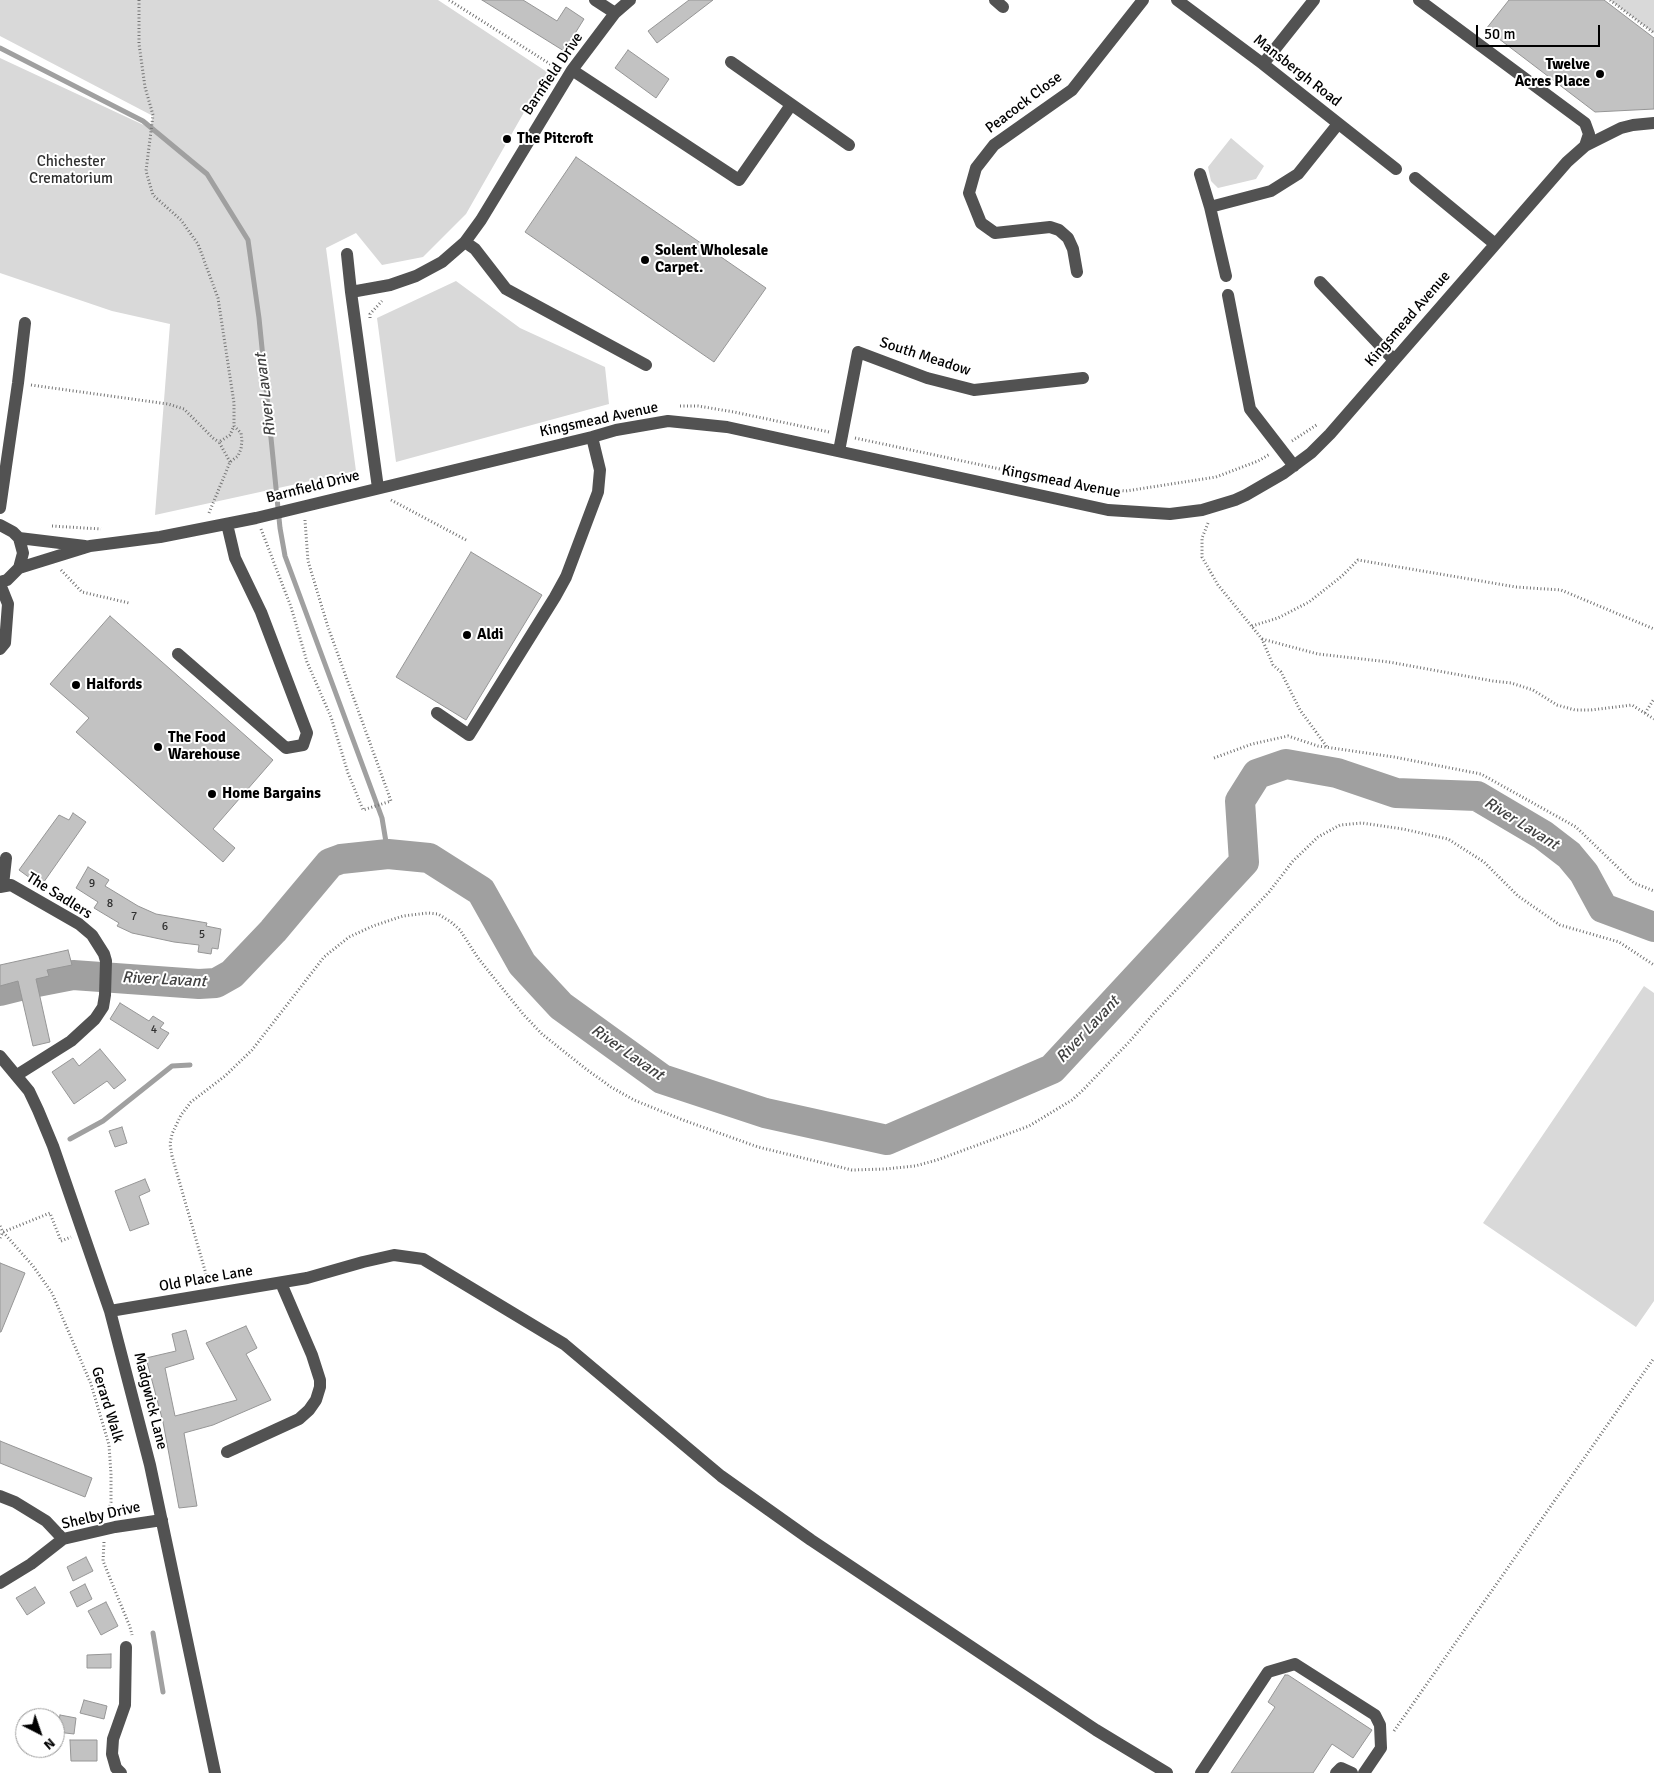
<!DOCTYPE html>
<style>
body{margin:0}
#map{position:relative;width:1654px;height:1773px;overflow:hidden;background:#fff;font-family:Signika,sans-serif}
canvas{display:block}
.north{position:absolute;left:15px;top:1708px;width:50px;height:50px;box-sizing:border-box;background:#fff;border:1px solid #999;border-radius:50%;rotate:139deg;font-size:14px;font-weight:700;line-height:20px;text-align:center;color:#000}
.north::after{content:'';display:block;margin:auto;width:18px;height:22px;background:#000;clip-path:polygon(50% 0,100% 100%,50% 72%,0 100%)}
.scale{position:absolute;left:1476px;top:25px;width:124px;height:22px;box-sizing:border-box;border:2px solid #000;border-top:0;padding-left:6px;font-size:15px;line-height:18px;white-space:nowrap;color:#000;-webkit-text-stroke:4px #fff;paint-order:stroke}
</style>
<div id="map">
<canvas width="1654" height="1773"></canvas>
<div class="north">N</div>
<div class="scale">50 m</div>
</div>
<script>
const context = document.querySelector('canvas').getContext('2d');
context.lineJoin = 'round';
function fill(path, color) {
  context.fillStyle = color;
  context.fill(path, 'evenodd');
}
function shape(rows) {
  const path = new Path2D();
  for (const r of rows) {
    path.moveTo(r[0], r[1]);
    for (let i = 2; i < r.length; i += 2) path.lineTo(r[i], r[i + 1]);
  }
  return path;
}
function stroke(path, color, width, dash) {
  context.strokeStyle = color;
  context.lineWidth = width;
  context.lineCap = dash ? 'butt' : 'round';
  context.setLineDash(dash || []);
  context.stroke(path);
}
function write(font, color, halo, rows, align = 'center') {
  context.font = font + ' Signika,sans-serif';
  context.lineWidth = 4;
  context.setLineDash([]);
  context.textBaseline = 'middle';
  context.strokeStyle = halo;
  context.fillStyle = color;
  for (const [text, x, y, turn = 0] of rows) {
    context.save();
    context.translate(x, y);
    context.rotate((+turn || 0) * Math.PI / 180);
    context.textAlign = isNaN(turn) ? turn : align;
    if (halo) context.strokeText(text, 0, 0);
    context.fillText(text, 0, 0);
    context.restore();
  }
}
const green = shape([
 [0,0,438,0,547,72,466,214,423,257,382,265,356,233,326,248,356,471,155,515,170,324,112,311,0,273,0,58,150,128,153,116,0,36],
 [1610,0,1654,0,1654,33],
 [1231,138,1264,166,1256,179,1218,188,1211,181,1208,167],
 [456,281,520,328,605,367,609,404,396,462,377,318],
 [1644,986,1654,993,1654,1301,1636,1327,1483,1223]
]);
const stream = shape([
 [0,48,143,121,207,174,248,240,259,318,280,528,285,556,382,818,388,854],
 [70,1139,103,1121,172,1066,190,1065],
 [153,1633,163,1692]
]);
const river = shape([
 [37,982,73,975,199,984,216,983,232,974,273,931,330,863,341,859,388,854,429,858,481,891,522,964,561,1006,662,1079,765,1113,887,1140,1052,1069,1244,862,1240,801,1257,774,1286,764,1337,773,1396,793,1477,796,1543,835,1569,855,1584,873,1603,908,1654,927],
 [0,991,20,986]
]);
const building = shape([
 [482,0,523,0,557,21,566,7,584,19,564,51,482,0],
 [689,0,713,0,657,43,648,31,689,0],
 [1509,0,1604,0,1654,38,1654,109,1595,112,1486,29,1509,0],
 [628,50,669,79,656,98,615,68,628,50],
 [576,157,766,288,714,362,525,232,576,157],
 [471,552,542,595,466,720,396,677,471,552],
 [110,616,273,760,213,829,235,848,223,862,76,732,89,718,50,684,110,616],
 [73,813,86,822,41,886,19,870,59,815,69,820,73,813],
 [88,867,109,880,105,886,138,906,156,914,207,923,206,926,221,929,218,949,212,948,211,954,198,952,199,945,174,942,132,933,117,926,119,923,94,908,98,902,76,888,88,867],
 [68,950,72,965,47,970,49,976,36,979,50,1042,33,1046,18,981,0,986,0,965,68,950],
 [120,1003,149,1021,153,1016,164,1023,160,1028,169,1033,158,1049,110,1019,120,1003],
 [100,1049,126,1080,114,1089,107,1081,74,1104,52,1072,73,1058,79,1066,100,1049],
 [122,1127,127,1143,115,1147,109,1131,122,1127],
 [145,1179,150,1191,139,1196,149,1224,130,1231,115,1191,145,1179],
 [0,1263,25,1273,1,1332,0,1332,0,1263],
 [246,1326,257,1348,246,1354,271,1400,213,1425,184,1433,197,1506,179,1508,163,1422,146,1358,176,1351,172,1334,186,1330,194,1359,165,1368,175,1416,237,1400,206,1343,246,1326],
 [0,1441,92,1478,85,1497,0,1463,0,1441],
 [86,1557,93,1571,73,1581,67,1567,86,1557],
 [85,1584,92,1599,77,1607,70,1592,85,1584],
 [35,1587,45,1603,27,1615,16,1598,35,1587],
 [106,1602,118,1626,101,1635,88,1611,106,1602],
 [111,1654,111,1668,87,1668,87,1655,111,1654],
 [1285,1675,1288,1675,1372,1730,1353,1758,1332,1744,1313,1773,1231,1773,1275,1707,1268,1702,1285,1675],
 [84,1700,107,1706,104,1719,80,1713,84,1700],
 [60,1715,76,1718,74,1734,57,1732,60,1715],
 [70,1740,97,1740,97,1761,71,1761,70,1740]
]);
const path = shape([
 [139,0,139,44,145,87,153,115,146,171,153,195,181,220,198,244,218,298,234,403,234,426,241,433,242,440,241,449,238,456,230,462,209,513],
 [449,0,558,69],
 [1610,0,1654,33],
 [370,318,370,314,382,301],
 [31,385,168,404,184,409,213,438,219,442],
 [680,406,698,406,734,412,829,432],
 [855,438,1089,488,1126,491,1216,477,1258,461,1270,454],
 [1292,441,1318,424],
 [230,462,219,442,230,435,234,426],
 [391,500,468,541],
 [1208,523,1202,538,1202,557,1218,585,1262,639,1273,665,1281,672,1300,710,1327,747],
 [52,526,101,529],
 [261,529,291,607,307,662,331,717,348,773,363,810,391,801,328,627,308,561,305,520],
 [61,570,82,592,129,603],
 [1252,626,1278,618,1309,602,1342,576,1358,560,1516,587,1561,590,1654,629],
 [1262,639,1318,654,1389,662,1493,681,1511,683,1533,690,1557,705,1575,710,1591,710,1632,705,1654,719],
 [1645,713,1654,699],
 [1214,758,1252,744,1288,736,1318,746,1394,757,1481,774,1576,827,1634,883,1654,891],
 [0,1226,3,1232,50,1213,61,1241,71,1237],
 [0,1238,3,1232,33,1266,52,1293,91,1384,109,1445,111,1474,111,1502,108,1514],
 [208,1281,172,1156,170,1144,172,1134,181,1115,191,1102,225,1076,252,1050,324,957,349,937,373,926,403,916,428,913,438,914,451,922,460,930,478,958,523,1014,542,1034,586,1069,611,1087,634,1100,683,1120,758,1147,852,1170,885,1169,915,1166,937,1160,1029,1126,1072,1100,1083,1090,1130,1041,1155,1012,1269,892,1293,861,1318,837,1340,825,1362,823,1403,829,1448,839,1484,862,1518,896,1560,925,1619,942,1654,965],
 [104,1542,103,1561,130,1627,132,1635],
 [1394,1731,1654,1358]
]);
const minor = shape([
 [595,0,615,13],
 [995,0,1003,7],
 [1177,0,1263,64,1396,169],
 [1419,0,1585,123,1589,134,1585,146],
 [731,62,849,145],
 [1263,64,1314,0],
 [572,70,739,180,791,105],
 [1200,174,1210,207,1226,276],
 [1415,178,1495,244],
 [1210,207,1271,191,1298,174,1338,124],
 [465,242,475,249,506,289,646,365],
 [347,254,351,292],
 [1077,272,1073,249,1068,238,1059,230,1050,227,995,233,981,223,969,193,976,168,994,145,1072,90,1143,0],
 [1320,282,1394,360],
 [1228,295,1250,409,1294,466],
 [839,451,858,352,927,378,974,390,1083,378],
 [378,488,351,292,390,285,416,276,442,262,465,242,481,220,572,70,615,13,630,0],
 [0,508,18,383,25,323],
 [0,525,13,532,19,538,23,553,19,568,7,580,0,582],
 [19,538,85,546],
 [19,568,90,546,160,537,256,518,592,437,616,430,668,421,727,427,1108,510,1170,514,1202,510,1235,500,1246,495,1284,473,1311,453,1330,434,1567,162,1585,146,1621,128,1633,125,1654,123],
 [0,584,8,604,5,643,0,649],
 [178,654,286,748,303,745,307,733,261,612,235,558,227,524],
 [437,713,469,735,555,597,566,577,598,492,600,470,592,437],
 [3,885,6,858],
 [0,887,11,885,79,924,92,935,104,954,106,961,105,995,103,1007,95,1019,71,1041,17,1075],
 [0,1056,29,1091,38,1110,53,1146,110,1311,150,1465,215,1773],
 [110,1311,307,1278,363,1262,394,1255,423,1259,564,1344,721,1476,811,1540,1096,1730,1167,1773],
 [227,1452,299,1419,309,1410,316,1400,320,1387,320,1380,312,1355,281,1283],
 [0,1496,15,1502,46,1521,63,1539],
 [0,1583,31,1564,63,1539,115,1527,162,1520],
 [121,1773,116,1768,112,1754,113,1739,125,1705,126,1647],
 [1201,1773,1268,1672,1295,1664,1375,1715,1380,1725,1381,1748,1364,1773],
 [1336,1773,1341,1768,1352,1773]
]);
const markers = [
 [1600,74,5,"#000"],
 [507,139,5,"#000"],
 [645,260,5,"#000"],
 [467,635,5,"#000"],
 [76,685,5,"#000"],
 [158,747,5,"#000"],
 [212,794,5,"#000"]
];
const numberNames = [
 ["9",92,884],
 ["8",110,904],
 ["7",134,917],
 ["6",165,927],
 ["5",202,935],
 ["4",154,1030]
];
const poiNames = [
 ["Twelve",1590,65,"right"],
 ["Acres Place",1590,82,"right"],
 ["The Pitcroft",517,139],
 ["Solent Wholesale",655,251],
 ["Carpet.",655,268],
 ["Aldi",477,635],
 ["Halfords",86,685],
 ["The Food",168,738],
 ["Warehouse",168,755],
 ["Home Bargains",222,794]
];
const streetNames = [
 ["Mansbergh Road",1297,71,38],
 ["Barnfield Drive",553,74,-56],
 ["Peacock Close",1024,103,-37],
 ["Kingsmead Avenue",1408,319,-49],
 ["South Meadow",925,357,18],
 ["Kingsmead Avenue",599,420,-12],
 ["Kingsmead Avenue",1061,482,11],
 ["Barnfield Drive",313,487,-14],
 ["The Sadlers",59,896,32],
 ["Old Place Lane",206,1279,-10],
 ["Madgwick Lane",150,1401,76],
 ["Gerard Walk",107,1405,73],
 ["Shelby Drive",101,1516,-13]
];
const parkNames = [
 ["Chichester",71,162],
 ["Crematorium",71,179]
];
const waterNames = [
 ["River Lavant",266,395,-97],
 ["River Lavant",1521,824,32],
 ["River Lavant",164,980,3],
 ["River Lavant",1088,1030,-47],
 ["River Lavant",627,1053,35]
];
fill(green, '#d9d9d9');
stroke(stream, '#a0a0a0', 5);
stroke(river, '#a0a0a0', 30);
fill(building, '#c2c2c2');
stroke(building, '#969696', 1);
stroke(path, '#747474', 3, [1, 2.5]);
stroke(minor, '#525252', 12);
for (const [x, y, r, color] of markers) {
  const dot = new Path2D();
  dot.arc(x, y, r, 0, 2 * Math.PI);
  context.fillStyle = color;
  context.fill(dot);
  stroke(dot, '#fff', 2);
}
write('12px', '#303030', null, numberNames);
write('bold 15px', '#000', '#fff', poiNames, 'left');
write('15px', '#000', '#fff', streetNames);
write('15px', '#303030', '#fff', parkNames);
write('italic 16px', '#414141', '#fff', waterNames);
</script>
